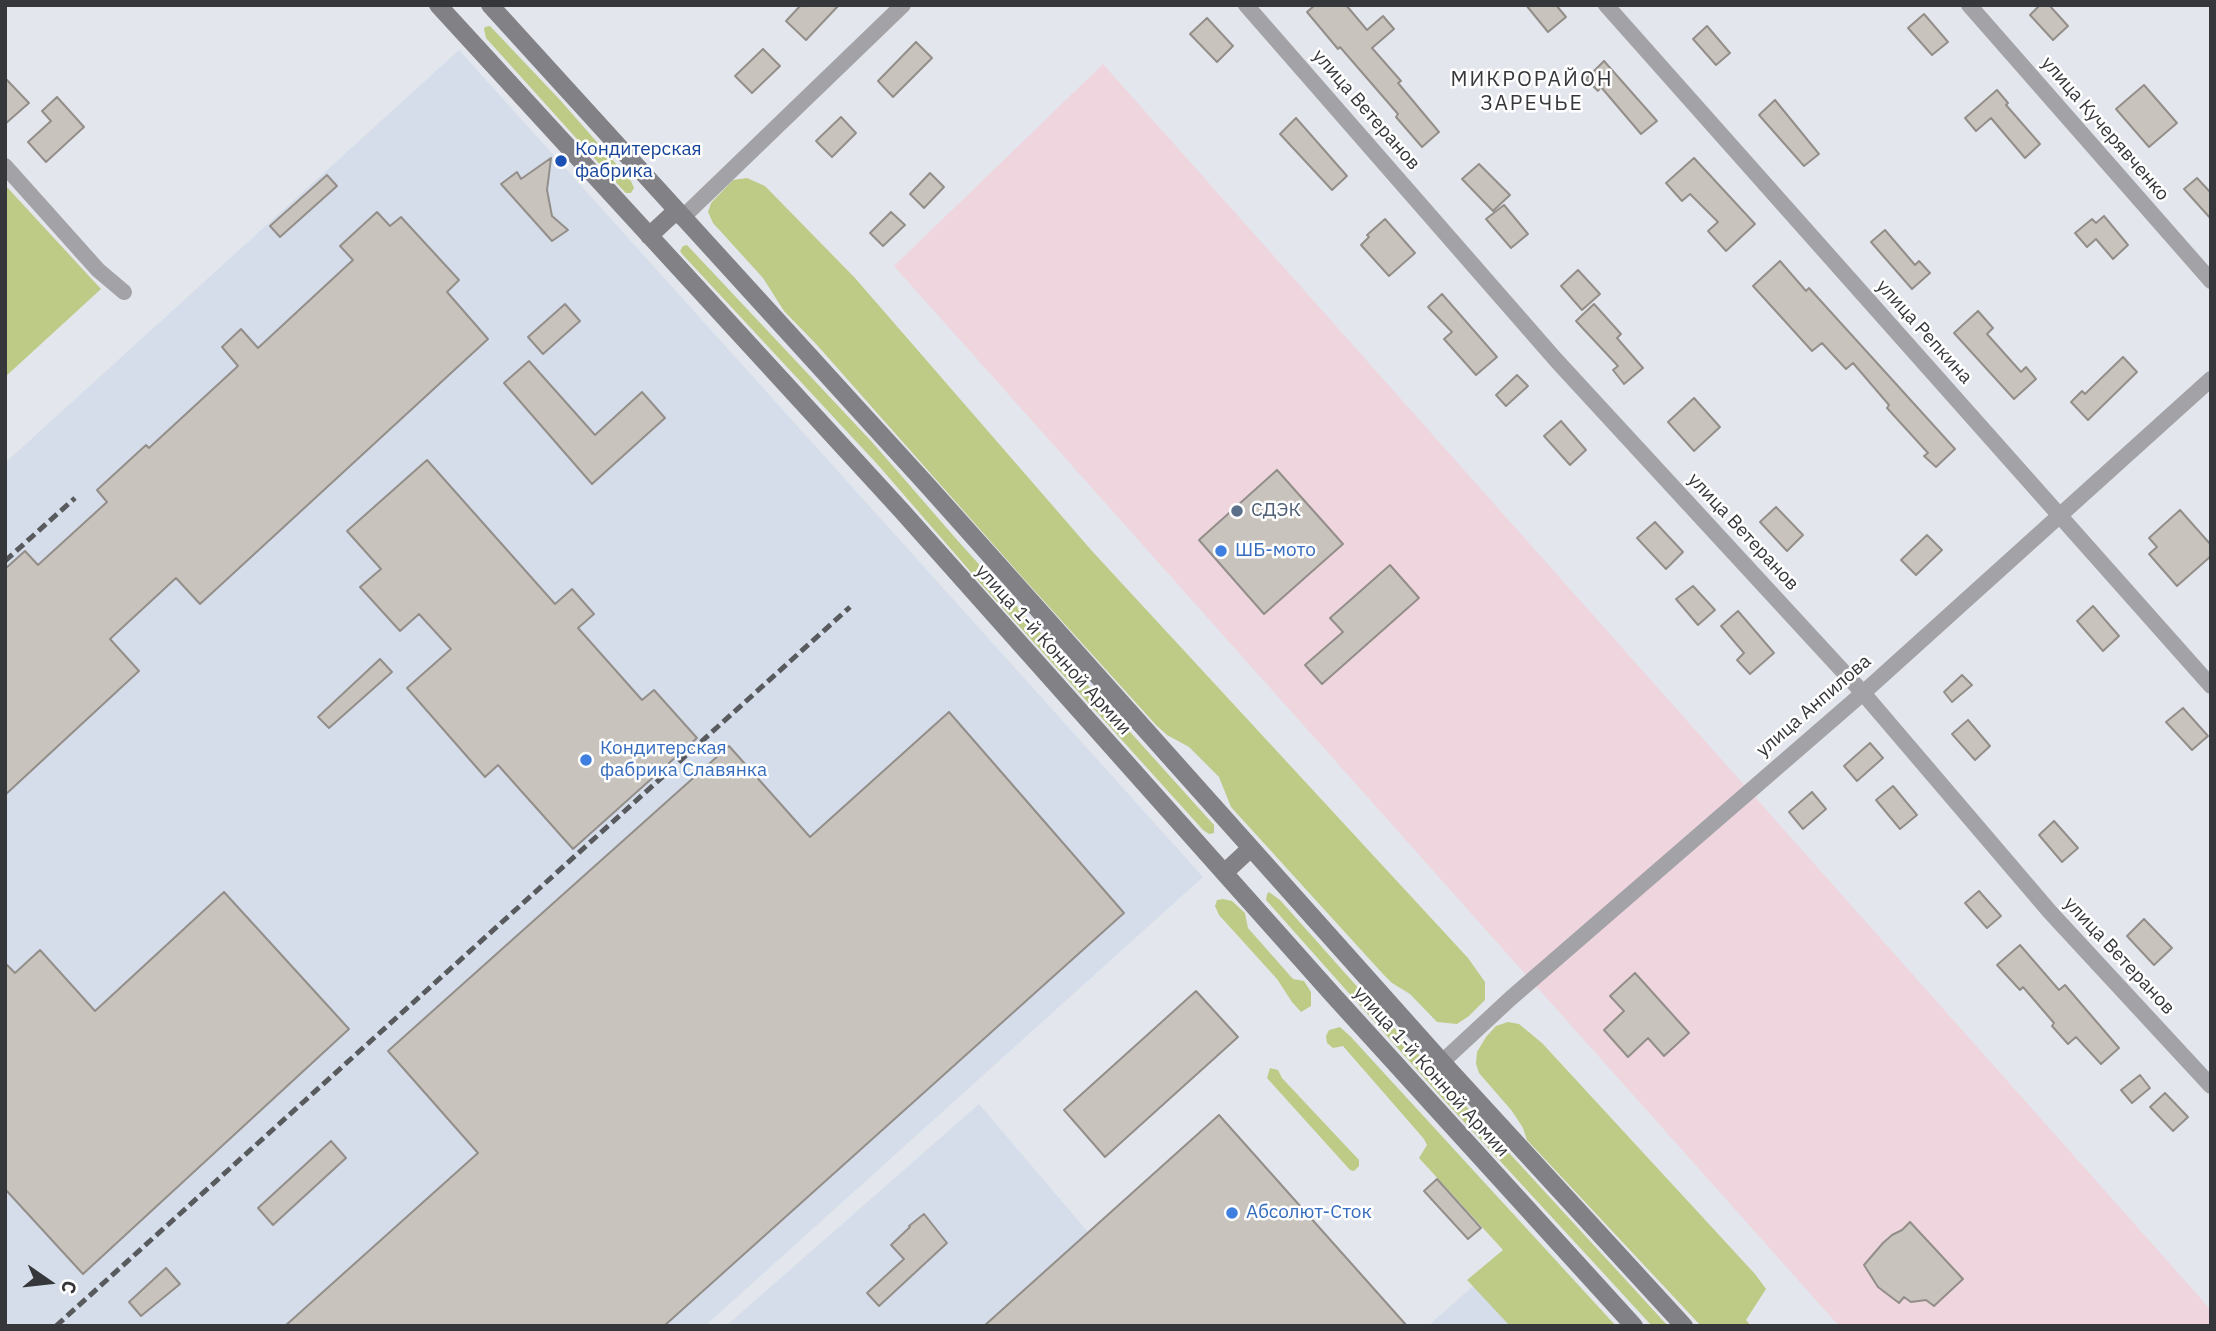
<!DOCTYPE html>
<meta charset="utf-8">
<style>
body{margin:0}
#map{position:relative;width:2216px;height:1331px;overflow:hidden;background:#e3e7ed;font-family:"IBM Plex Sans",sans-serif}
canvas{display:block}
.frame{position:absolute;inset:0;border:7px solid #36373a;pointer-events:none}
.north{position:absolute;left:14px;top:1247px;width:70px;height:70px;-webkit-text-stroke:5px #fff;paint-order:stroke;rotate:104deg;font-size:19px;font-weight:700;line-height:28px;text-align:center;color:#36373a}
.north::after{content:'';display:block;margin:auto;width:24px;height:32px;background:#36373a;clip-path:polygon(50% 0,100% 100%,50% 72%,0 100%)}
</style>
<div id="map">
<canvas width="2216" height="1331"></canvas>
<div class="frame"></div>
<div class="north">С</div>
</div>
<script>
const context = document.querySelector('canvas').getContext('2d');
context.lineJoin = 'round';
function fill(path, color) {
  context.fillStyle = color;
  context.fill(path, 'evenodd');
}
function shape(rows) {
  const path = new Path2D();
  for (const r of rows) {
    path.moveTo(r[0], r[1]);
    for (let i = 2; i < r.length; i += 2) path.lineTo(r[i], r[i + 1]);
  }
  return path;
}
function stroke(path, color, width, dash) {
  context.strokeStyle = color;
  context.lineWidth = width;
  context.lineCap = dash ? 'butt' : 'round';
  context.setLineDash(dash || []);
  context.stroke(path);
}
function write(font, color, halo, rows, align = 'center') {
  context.font = font + ' "IBM Plex Sans",sans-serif';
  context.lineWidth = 5;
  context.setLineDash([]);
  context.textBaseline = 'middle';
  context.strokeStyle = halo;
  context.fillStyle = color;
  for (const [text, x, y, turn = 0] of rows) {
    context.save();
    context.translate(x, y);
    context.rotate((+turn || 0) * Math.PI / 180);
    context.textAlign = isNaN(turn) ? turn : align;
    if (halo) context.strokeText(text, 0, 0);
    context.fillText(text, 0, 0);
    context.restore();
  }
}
const commercial = shape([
 [1103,64,2211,1310,2211,1326,1839,1326,894,266]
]);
const built = shape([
 [459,50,1203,877,705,1326,5,1326,5,463],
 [979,1104,1168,1326,726,1326],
 [1498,1264,1555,1326,1428,1326]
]);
const green = shape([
 [490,26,561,101,631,181,634,188,631,193,626,193,621,188,486,38,484,29,485,27],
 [747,178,765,186,855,278,1092,551,1468,958,1485,982,1485,1000,1469,1016,1457,1024,1437,1022,1410,994,1392,983,1382,973,1231,807,1219,777,1189,747,1167,735,1156,725,1023,578,817,345,784,311,763,278,713,223,708,212,711,203,733,180],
 [5,185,101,289,5,377],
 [687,245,872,442,958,541,1214,825,1214,833,1209,834,1203,830,982,585,878,465,682,254,680,251,683,246],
 [1269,892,1280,900,1377,1009,1668,1326,1652,1326,1443,1099,1266,900,1267,894],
 [1223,899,1232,901,1245,913,1248,928,1293,979,1304,981,1311,992,1311,1006,1301,1012,1292,1002,1277,979,1219,915,1215,906,1217,900],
 [1508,1022,1519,1024,1542,1043,1755,1274,1766,1289,1746,1320,1751,1326,1701,1326,1527,1140,1523,1128,1512,1111,1479,1073,1476,1064,1477,1052,1486,1037,1496,1026],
 [1340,1027,1351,1037,1616,1326,1510,1326,1467,1280,1503,1250,1419,1158,1427,1145,1424,1139,1343,1046,1333,1048,1327,1043,1326,1036,1329,1030],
 [1270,1068,1278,1070,1282,1078,1359,1160,1359,1166,1354,1171,1350,1170,1267,1078]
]);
const building = shape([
 [801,5,839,5,806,40,786,21,801,5],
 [1315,5,1346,5,1367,30,1383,16,1394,29,1372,48,1401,81,1398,83,1439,132,1422,147,1396,117,1398,114,1340,47,1338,49,1307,12,1315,5],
 [1526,5,1556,5,1566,17,1548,32,1526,5],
 [2040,5,2049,5,2068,26,2053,40,2030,15,2040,5],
 [1924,14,1948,42,1932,55,1908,28,1924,14],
 [1207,18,1233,46,1217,62,1190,34,1207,18],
 [1707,26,1730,53,1716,65,1693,39,1707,26],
 [916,42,932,58,893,97,878,81,916,42],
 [763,49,780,66,752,93,735,76,763,49],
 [1604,61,1657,121,1641,134,1601,87,1598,91,1586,79,1604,61],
 [5,78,29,103,5,124,5,78],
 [2144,85,2177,123,2149,147,2116,109,2144,85],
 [1997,90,2008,103,2006,105,2040,144,2025,158,1991,118,1976,131,1965,118,1997,90],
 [57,97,84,127,46,162,28,142,51,121,42,111,57,97],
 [1775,100,1819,154,1804,166,1759,115,1775,100],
 [841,117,856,133,832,157,816,141,841,117],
 [1296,118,1347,176,1332,190,1280,134,1296,118],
 [551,158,547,190,552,216,568,230,552,241,501,184,517,172,521,179,551,158],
 [1694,158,1755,224,1726,251,1708,231,1718,222,1690,194,1682,201,1666,183,1694,158],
 [1479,164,1510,195,1493,211,1462,179,1479,164],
 [930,173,944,187,924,208,910,194,930,173],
 [327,175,337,186,280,237,270,226,327,175],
 [2197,178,2211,193,2211,219,2184,189,2197,178],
 [1504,205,1528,234,1511,248,1486,219,1504,205],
 [377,212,390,226,401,217,459,280,447,292,488,339,200,604,176,578,110,639,139,671,5,795,5,569,25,551,38,565,107,502,97,490,146,445,149,448,238,366,222,347,241,329,258,348,353,260,340,246,377,212],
 [891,212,905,225,883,246,870,233,891,212],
 [2104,216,2128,245,2113,259,2096,239,2087,247,2075,233,2092,219,2096,223,2104,216],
 [1385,219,1415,253,1389,276,1361,245,1369,237,1367,235,1385,219],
 [1885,230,1915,265,1919,261,1930,273,1912,289,1871,242,1885,230],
 [1780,261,1806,291,1809,288,1955,449,1936,467,1924,456,1928,453,1887,408,1889,405,1853,363,1846,369,1822,343,1812,351,1753,286,1780,261],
 [1578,270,1600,294,1582,310,1561,286,1578,270],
 [1442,294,1497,357,1476,375,1444,339,1452,332,1428,307,1442,294],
 [565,304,580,321,543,354,528,337,565,304],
 [1594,304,1621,334,1617,338,1643,368,1624,384,1613,370,1618,366,1576,321,1594,304],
 [1978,311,1993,328,1987,334,2021,372,2026,367,2036,379,2014,399,1954,333,1978,311],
 [2123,357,2137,372,2088,420,2071,402,2082,391,2085,394,2123,357],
 [529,361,595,435,642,392,665,418,592,484,504,383,529,361],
 [1517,375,1528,386,1506,406,1496,395,1517,375],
 [1694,398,1720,427,1694,451,1668,422,1694,398],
 [1561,421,1586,450,1570,465,1544,436,1561,421],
 [427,460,555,604,572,589,594,614,578,628,642,700,654,690,697,738,573,849,498,765,485,777,407,688,451,649,419,614,400,631,360,587,381,569,347,531,427,460],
 [1277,470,1343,544,1264,614,1199,540,1277,470],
 [1776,507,1803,535,1787,551,1760,522,1776,507],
 [2180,510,2211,545,2211,556,2177,586,2149,554,2157,547,2149,538,2180,510],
 [1655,522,1683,552,1666,569,1637,538,1655,522],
 [1927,535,1942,550,1916,575,1901,560,1927,535],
 [1390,565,1419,598,1322,684,1305,665,1343,632,1330,618,1390,565],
 [1693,586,1715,610,1698,625,1676,599,1693,586],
 [2093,606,2119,636,2103,651,2077,621,2093,606],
 [1738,611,1774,653,1750,674,1737,660,1744,653,1721,626,1738,611],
 [380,659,392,672,329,728,318,717,380,659],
 [1962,675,1972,685,1952,702,1944,692,1962,675],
 [2183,708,2208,736,2192,750,2166,722,2183,708],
 [949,712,1124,913,664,1326,285,1326,478,1153,388,1051,729,746,810,837,949,712],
 [1968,720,1990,746,1975,760,1952,734,1968,720],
 [1870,743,1883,758,1857,781,1844,766,1870,743],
 [1893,786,1917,815,1900,829,1876,800,1893,786],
 [1812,792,1826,809,1803,829,1789,812,1812,792],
 [2054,821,2078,848,2062,862,2039,835,2054,821],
 [1979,891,2001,916,1987,928,1965,903,1979,891],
 [224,892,349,1029,83,1274,5,1189,5,963,15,973,40,950,95,1011,224,892],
 [2144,919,2172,948,2154,965,2127,936,2144,919],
 [2020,945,2059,990,2065,985,2119,1048,2101,1064,2076,1037,2068,1044,2052,1026,2054,1023,2023,987,2020,990,1997,965,2020,945],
 [1635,973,1689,1033,1664,1056,1648,1038,1628,1057,1604,1030,1624,1011,1610,996,1635,973],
 [1196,991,1238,1037,1105,1157,1064,1110,1196,991],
 [2140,1075,2150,1088,2132,1103,2121,1090,2140,1075],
 [2165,1093,2188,1117,2173,1131,2150,1107,2165,1093],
 [1219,1115,1407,1326,984,1326,1219,1115],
 [331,1141,346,1158,273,1225,258,1208,331,1141],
 [1437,1179,1481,1228,1468,1239,1424,1191,1437,1179],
 [924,1214,947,1243,879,1306,867,1293,904,1259,891,1245,910,1227,909,1226,924,1214],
 [1910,1222,1963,1279,1934,1306,1926,1300,1911,1302,1904,1297,1899,1303,1878,1287,1864,1265,1883,1243,1892,1235,1902,1230,1910,1222],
 [166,1268,180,1284,141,1316,129,1302,166,1268]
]);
const street = shape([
 [1246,5,1556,360,1863,693,2050,912,2211,1086],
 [1606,5,2211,686],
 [1969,5,2211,281],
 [5,166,98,270,124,292],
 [682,218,903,5],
 [1442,1062,1511,998,1863,693,2211,379]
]);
const secondary = shape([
 [438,5,901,510,1333,995,1634,1326],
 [490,5,928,486,1442,1062,1684,1326],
 [649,236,676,211],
 [1224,873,1251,848]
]);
const rail = shape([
 [5,561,75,498],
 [56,1326,850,607]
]);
const markers = [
 [561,161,7,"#1a4fb4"],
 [1237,511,7,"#5c6f8a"],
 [1221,551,7,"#3f7fe0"],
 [586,760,7,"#3f7fe0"],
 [1232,1213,7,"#3f7fe0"]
];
const streetNames = [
 ["улица Ветеранов",1366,110,49],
 ["улица Кучерявченко",2105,129,49],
 ["улица Репкина",1924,332,48],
 ["улица Ветеранов",1743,532,47],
 ["улица 1-й Конной Армии",1053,650,48],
 ["улица Анпилова",1814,706,-41],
 ["улица Ветеранов",2119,956,47],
 ["улица 1-й Конной Армии",1431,1072,48]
];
const transitNames = [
 ["Кондитерская",575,150],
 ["фабрика",575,172]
];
const serviceNames = [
 ["СДЭК",1251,511]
];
const shopNames = [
 ["ШБ-мото",1235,551],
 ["Кондитерская",600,749],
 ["фабрика Славянка",600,771],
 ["Абсолют-Сток",1246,1213]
];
const neighbourhoodNames = [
 ["МИКРОРАЙОН",1532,80],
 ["ЗАРЕЧЬЕ",1532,104]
];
fill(commercial, '#eed5de');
fill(built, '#d4dde9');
fill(green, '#bdcb87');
fill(building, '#c8c3bd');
stroke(building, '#938e89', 2);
stroke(street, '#a3a2a6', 16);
stroke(secondary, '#828186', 18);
stroke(rail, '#585a5e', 5, [10, 5]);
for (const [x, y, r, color] of markers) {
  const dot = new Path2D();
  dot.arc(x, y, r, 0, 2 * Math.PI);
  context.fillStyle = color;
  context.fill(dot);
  stroke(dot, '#fff', 2.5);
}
write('19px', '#36373a', '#fff', streetNames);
write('19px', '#164399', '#fff', transitNames, 'left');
write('19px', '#4e5e75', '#fff', serviceNames, 'left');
write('19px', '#366cbe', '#fff', shopNames, 'left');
context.letterSpacing = '2px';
write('21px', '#36373a', '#fff', neighbourhoodNames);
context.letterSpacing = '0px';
</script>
